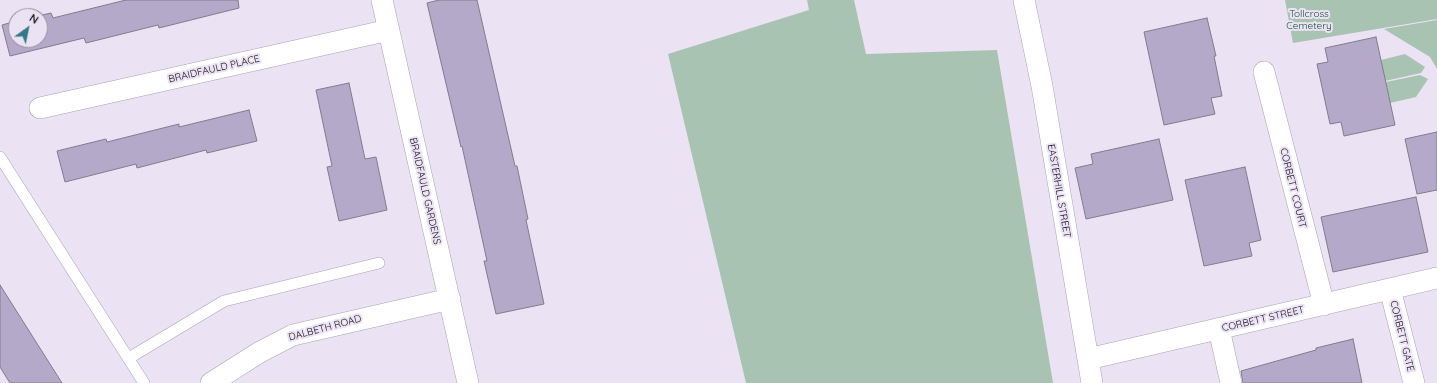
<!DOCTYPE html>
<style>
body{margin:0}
#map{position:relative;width:1437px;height:383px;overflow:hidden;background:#ebe2f3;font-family:Quicksand,sans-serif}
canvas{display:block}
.north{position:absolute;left:8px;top:8px;width:40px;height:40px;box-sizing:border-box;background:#ebe2f3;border:1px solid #97909d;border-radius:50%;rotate:33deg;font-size:11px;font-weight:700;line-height:16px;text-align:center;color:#19161c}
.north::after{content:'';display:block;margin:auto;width:14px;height:18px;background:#337986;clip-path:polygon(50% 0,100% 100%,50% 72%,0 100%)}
</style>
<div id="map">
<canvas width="1437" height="383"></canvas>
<div class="north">N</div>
</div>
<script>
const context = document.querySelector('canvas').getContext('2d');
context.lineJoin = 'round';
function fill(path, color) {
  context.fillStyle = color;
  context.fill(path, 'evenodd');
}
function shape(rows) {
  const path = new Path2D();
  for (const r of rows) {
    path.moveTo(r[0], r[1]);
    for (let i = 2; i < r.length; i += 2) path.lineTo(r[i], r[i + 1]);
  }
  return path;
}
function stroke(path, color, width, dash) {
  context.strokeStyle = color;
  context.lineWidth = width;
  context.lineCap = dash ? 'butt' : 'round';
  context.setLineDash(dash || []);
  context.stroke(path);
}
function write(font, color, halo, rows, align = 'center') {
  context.font = font + ' Quicksand,sans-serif';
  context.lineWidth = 4;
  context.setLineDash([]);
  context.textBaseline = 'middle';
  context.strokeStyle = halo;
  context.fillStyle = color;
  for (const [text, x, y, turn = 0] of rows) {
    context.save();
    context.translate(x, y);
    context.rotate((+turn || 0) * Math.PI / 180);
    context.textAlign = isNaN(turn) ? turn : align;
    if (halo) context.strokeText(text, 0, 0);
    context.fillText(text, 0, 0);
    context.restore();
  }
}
const green = shape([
 [807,0,854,0,866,54,997,50,1053,383,746,383,668,54,809,10],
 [1285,0,1437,0,1437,19,1293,43],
 [1437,20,1437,69,1430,57,1384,29],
 [1405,54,1425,67,1421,73,1385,81,1381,60],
 [1420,75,1428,79,1416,97,1390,103,1386,82]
]);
const building = shape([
 [126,0,238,0,239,8,159,28,158,25,86,43,84,38,10,56,2,25,16,21,16,40,40,40,40,16,38,16,51,13,53,18,126,0],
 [439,0,477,0,515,166,517,166,528,219,526,220,544,304,496,314,484,261,487,261,462,146,461,147,427,3,439,0],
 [1207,18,1216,56,1214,56,1222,96,1211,98,1215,114,1164,125,1144,32,1207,18],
 [1376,37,1395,125,1344,136,1341,122,1330,124,1317,64,1328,62,1325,48,1376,37],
 [349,83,365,159,376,157,387,210,339,221,327,167,332,166,316,90,349,83],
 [249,110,257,141,207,153,206,150,137,168,136,164,65,182,57,151,106,139,107,142,179,124,179,127,249,110],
 [1437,132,1437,190,1417,194,1405,139,1437,132],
 [1159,139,1173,200,1086,219,1075,168,1093,164,1091,154,1159,139],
 [1245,167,1261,240,1249,243,1252,256,1204,266,1185,180,1245,167],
 [1416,197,1428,252,1333,272,1321,217,1416,197],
 [0,285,62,383,10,383,0,367,0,285],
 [1353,339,1362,383,1243,383,1241,371,1316,350,1316,348,1353,339]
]);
const service = shape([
 [0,157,144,383],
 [129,358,224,301,379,263]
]);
const minor = shape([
 [382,0,468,383],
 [1024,0,1042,86,1092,383],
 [1264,72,1324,305],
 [40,108,389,30],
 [1390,289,1414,383],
 [1219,329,1231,383],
 [1088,359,1437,278],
 [211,383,260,352,293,335,450,299]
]);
const parkNames = [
 ["Tollcross",1309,14],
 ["Cemetery",1309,26]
];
const streetNames = [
 ["BRAIDFAULD PLACE",214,69,-13],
 ["CORBETT COURT",1293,188,76],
 ["BRAIDFAULD GARDENS",425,191,77],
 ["EASTERHILL STREET",1059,191,80],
 ["CORBETT STREET",1263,319,-13],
 ["DALBETH ROAD",325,328,-15],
 ["CORBETT GATE",1402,336,76]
];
fill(green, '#a9c3b2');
fill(building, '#b5a9ca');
stroke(building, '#817c8b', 1);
stroke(service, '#aba3b2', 12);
stroke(minor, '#aba3b2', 22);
stroke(service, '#fff', 11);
stroke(minor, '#fff', 21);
write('10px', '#155134', '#ebe2f3', parkNames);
write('10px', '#19161c', '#ebe2f3', streetNames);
</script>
